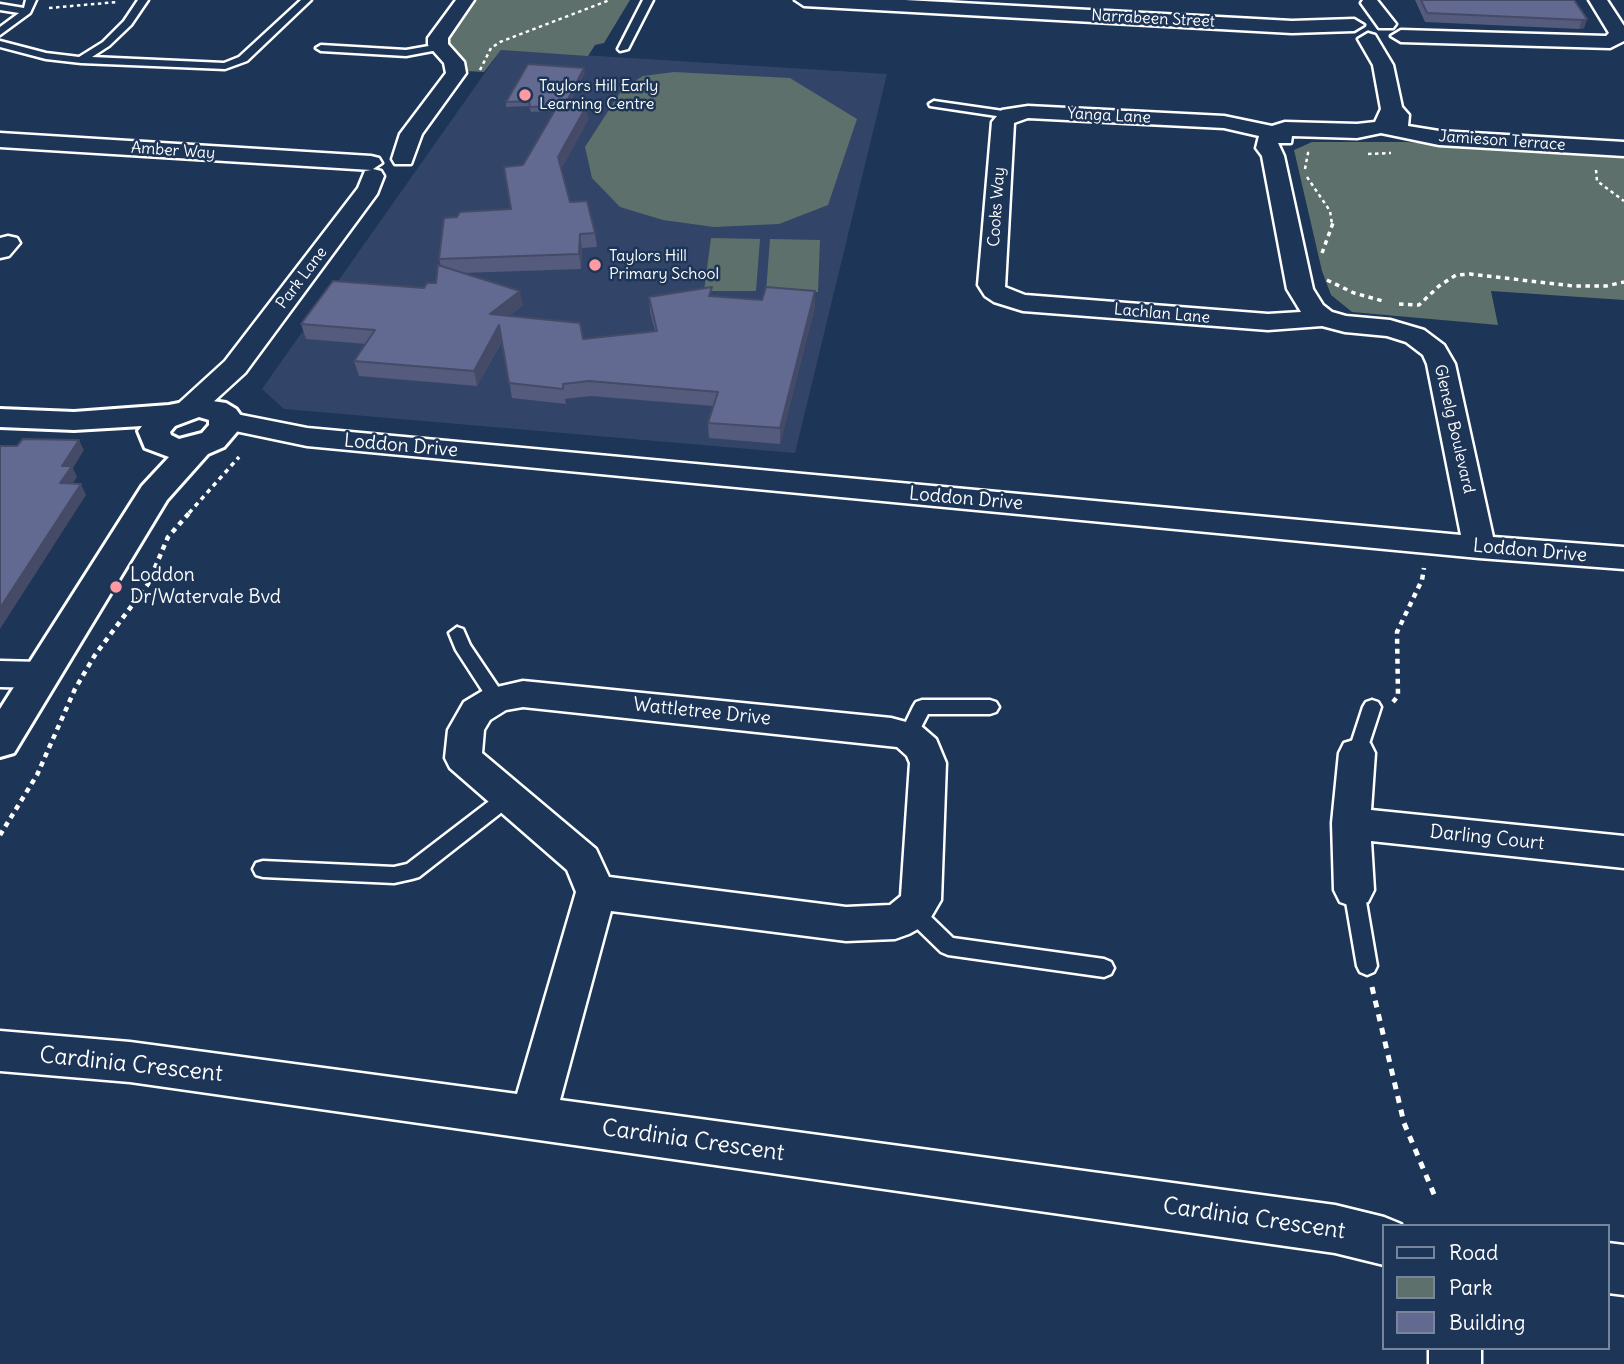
<!DOCTYPE html>
<style>
body{margin:0}
#map{position:relative;width:1624px;height:1364px;overflow:hidden;background:#1d3557;font-family:Delius,sans-serif}
canvas{display:block}
.legend{position:absolute;left:1382px;top:1224px;width:228px;height:126px;box-sizing:border-box;background:#1d3557;border:2px solid #77869a;margin:0;padding:9px 12px;list-style:none;font-size:21px;color:#fff}
.legend li{display:flex;align-items:center;gap:14px;height:35px}
.legend b{width:35px;border:2px solid #77869a}
</style>
<div id="map">
<canvas width="1624" height="1364"></canvas>
<ul class="legend">
<li><b style="height:9px;background:#1d3557"></b>Road</li>
<li><b style="height:19px;background:#5d706b"></b>Park</li>
<li><b style="height:19px;background:#626a91"></b>Building</li>
</ul>
</div>
<script>
const context = document.querySelector('canvas').getContext('2d');
context.lineJoin = 'round';
function fill(path, color) {
  context.fillStyle = color;
  context.fill(path, 'evenodd');
}
function shape(rows) {
  const path = new Path2D();
  for (const r of rows) {
    path.moveTo(r[0], r[1]);
    for (let i = 2; i < r.length; i += 2) path.lineTo(r[i], r[i + 1]);
  }
  return path;
}
function stroke(path, color, width, dash) {
  context.strokeStyle = color;
  context.lineWidth = width;
  context.lineCap = dash ? 'butt' : 'round';
  context.setLineDash(dash || []);
  context.stroke(path);
}
function write(font, color, halo, rows, align = 'center') {
  context.font = font + ' Delius,sans-serif';
  context.lineWidth = 5;
  context.setLineDash([]);
  context.textBaseline = 'middle';
  context.strokeStyle = halo;
  context.fillStyle = color;
  for (const [text, x, y, turn = 0] of rows) {
    context.save();
    context.translate(x, y);
    context.rotate((+turn || 0) * Math.PI / 180);
    context.textAlign = isNaN(turn) ? turn : align;
    if (halo) context.strokeText(text, 0, 0);
    context.fillText(text, 0, 0);
    context.restore();
  }
}
const built = shape([
 [501,50,887,74,795,453,284,409,262,389]
]);
const green = shape([
 [475,0,630,0,604,43,595,45,588,56,501,50,484,72,466,71,462,57,449,46,452,30],
 [674,72,790,78,857,119,828,205,779,224,714,227,663,220,620,207,592,178,585,147,623,88,643,76],
 [1312,142,1406,142,1624,158,1624,300,1491,291,1498,325,1352,312,1331,295,1322,271,1294,150],
 [711,238,760,239,756,291,704,291],
 [770,239,820,240,818,292,766,292]
]);
const pathFar3 = shape([
 [49,8,117,2],
 [480,70,491,48,500,42,610,0],
 [1368,154,1391,153],
 [1305,169,1308,153,1311,152],
 [1596,170,1597,181,1624,201],
 [1307,177,1330,211,1332,224]
]);
const pathFar2 = shape([
 [1322,253,1333,223],
 [1327,280,1354,293,1383,301],
 [1399,304,1419,305,1439,286,1456,275,1470,274,1573,286,1606,286,1624,282],
 [189,513,239,457]
]);
const pathFar1 = shape([
 [1393,702,1398,696,1397,632,1422,580,1424,568],
 [0,835,37,775,75,689,95,655,148,584,168,537,191,511]
]);
const path = shape([
 [1372,987,1404,1123,1436,1199]
]);
const lane = shape([
 [26,0,36,0,30,13,0,35,0,27,19,13,0,10,0,4,24,8,26,0],
 [138,0,148,0,131,25,109,46,92,57,224,63,239,57,301,0,311,0,247,61,225,69,81,63,46,59,0,47,0,41,46,53,79,57,103,42,124,21,138,0],
 [643,0,653,0,628,49,620,51,618,49,643,0],
 [440,44,445,47,443,49,406,56,321,51,316,48,321,45,406,50,440,44],
 [934,101,1010,112,1015,115,1010,118,930,106,929,104,934,101],
 [457,627,463,629,470,645,503,694,506,699,503,704,491,704,456,650,449,633,457,627],
 [922,700,990,700,996,702,999,707,996,712,990,714,928,714,914,741,902,741,899,736,913,707,916,702,922,700],
 [1372,700,1378,702,1381,707,1366,753,1363,758,1357,760,1351,758,1348,753,1363,707,1366,702,1372,700],
 [508,790,515,792,517,797,515,802,419,877,412,879,394,883,263,877,256,875,253,869,256,863,263,861,394,867,407,864,501,792,508,790],
 [1354,882,1361,884,1364,890,1377,966,1374,972,1367,975,1360,972,1357,966,1344,890,1347,884,1354,882],
 [913,903,920,906,953,938,1104,959,1111,962,1114,968,1111,974,1104,977,948,955,941,952,906,918,903,912,906,906,913,903]
]);
const street = shape([
 [456,0,474,0,448,38,448,44,464,62,466,73,422,134,411,164,395,164,392,159,400,134,446,73,444,63,428,45,428,38,456,0],
 [795,0,905,0,1292,21,1354,19,1364,25,1354,31,1292,33,804,6,795,0],
 [1363,0,1377,0,1396,24,1393,28,1379,28,1361,3,1363,0],
 [1589,0,1607,0,1624,26,1624,41,1610,48,1401,42,1391,36,1401,30,1606,36,1609,33,1589,0],
 [1368,33,1375,35,1393,65,1402,107,1409,115,1408,126,1439,131,1624,142,1624,156,1439,145,1381,133,1357,138,1292,136,1291,143,1278,143,1284,156,1313,289,1323,305,1332,312,1346,316,1390,320,1424,330,1444,345,1455,364,1493,537,1624,547,1624,569,1479,558,307,446,216,427,212,421,216,415,226,412,307,428,1461,535,1427,364,1423,355,1406,342,1387,336,1345,332,1322,326,1268,330,1023,311,994,302,985,296,978,285,992,122,1002,110,1028,106,1224,116,1272,126,1285,122,1357,124,1375,122,1381,109,1373,65,1358,39,1368,33],
 [1028,118,1224,128,1259,136,1256,148,1262,156,1287,289,1301,312,1268,314,1025,295,1005,287,1014,123,1028,118],
 [0,133,371,156,379,158,382,163,373,169,381,171,384,176,377,194,245,373,199,415,189,418,179,415,175,409,179,403,225,361,358,188,365,171,371,170,0,147,0,133],
 [8,236,17,238,20,243,9,256,0,258,0,238,8,236],
 [0,661,41,662,53,666,58,675,53,684,41,688,0,687,0,661],
 [523,681,891,718,921,726,936,739,946,763,941,900,927,924,909,934,895,939,846,941,611,911,560,1100,1335,1205,1384,1217,1401,1224,1384,1226,1384,1265,1335,1253,130,1082,0,1071,0,1031,130,1042,517,1094,576,892,567,870,450,768,445,758,448,730,464,702,484,690,523,681],
 [523,707,897,747,907,756,910,763,901,896,890,905,846,907,609,877,596,849,482,753,484,730,490,720,506,710,523,707],
 [1357,739,1370,743,1375,753,1371,810,1624,836,1624,868,1371,841,1374,890,1368,902,1354,907,1340,902,1334,890,1332,823,1339,753,1344,743,1357,739],
 [1608,1243,1624,1245,1624,1295,1608,1293,1608,1243],
 [1429,1348,1481,1348,1481,1364,1429,1364,1429,1348]
]);
const secondary = shape([
 [199,399,226,403,236,409,241,416,241,427,224,447,208,454,167,500,14,753,0,757,0,709,142,486,169,457,145,448,138,431,142,426,74,430,0,427,0,409,74,412,169,405,199,399],
 [199,417,209,420,209,425,202,433,179,439,171,435,170,432,175,426,199,417]
]);
const wall = shape([
 [1415,0,1574,0,1587,19,1584,28,1579,29,1425,22],
 [585,72,568,106,586,107,588,120,561,169,570,202,595,233,597,247,582,248,581,269,463,273,523,305,509,316,583,339,655,331,650,312,649,297,713,296,815,306,780,444,709,438,708,423,713,406,591,396,565,399,566,404,512,398,502,341,477,386,359,376,354,361,366,344,306,339,301,324,424,288,436,283,441,266,439,259,457,217,511,209,523,165,555,111,531,112,529,106,506,107,506,102]
]);
const shadedWall = shape([
 [1587,19,1584,28,1579,29,1582,20],
 [584,68,585,72,565,111,564,106],
 [586,107,588,120,560,171,558,157],
 [580,234,582,248,581,269,579,254],
 [520,291,523,305,493,329,490,314],
 [815,291,815,306,780,444,780,428],
 [499,325,502,340,477,386,474,371],
 [79,440,84,450,73,468,77,477,66,494,60,483,62,466],
 [81,484,86,495,0,629,0,608]
]);
const building = shape([
 [1421,0,1574,0,1587,19,1582,20,1427,13,1421,0],
 [528,64,584,68,565,105,530,107,529,101,506,102,528,64],
 [558,105,586,107,558,157,570,202,587,201,595,233,580,234,579,254,439,259,444,218,457,217,460,212,511,209,504,167,523,165,558,105],
 [438,265,520,291,490,314,580,323,583,339,657,331,649,297,712,287,709,296,762,300,766,287,815,291,780,428,708,423,718,392,589,381,563,384,563,389,509,383,499,325,474,371,354,361,375,330,301,324,333,281,424,288,427,283,436,283,438,265],
 [23,439,79,440,62,466,72,466,60,483,81,484,0,608,0,446,17,446,23,439]
]);
const markers = [
 [525,95,7,"#ff9aa2"],
 [595,265,7,"#ff9aa2"],
 [116,587,7,"#ff9aa2"]
];
const farStreetnames = [
 ["Narrabeen Street",1153,19,3],
 ["Yanga Lane",1109,116,3],
 ["Jamieson Terrace",1502,141,4],
 ["Amber Way",173,151,4],
 ["Cooks Way",997,207,-86],
 ["Park Lane",302,278,-53],
 ["Lachlan Lane",1162,314,5],
 ["Glenelg Boulevard",1454,429,77]
];
const farPoinames = [
 ["Taylors Hill Early",539,86],
 ["Learning Centre",539,104],
 ["Taylors Hill",609,256],
 ["Primary School",609,274]
];
const streetNames = [
 ["Loddon Drive",401,446,5],
 ["Loddon Drive",966,499,5],
 ["Loddon Drive",1530,551,5],
 ["Wattletree Drive",702,712,6],
 ["Darling Court",1487,838,6]
];
const poiNames = [
 ["Loddon",130,576],
 ["Dr/Watervale Bvd",130,598]
];
const nearStreetnames = [
 ["Cardinia Crescent",131,1065,6],
 ["Cardinia Crescent",693,1141,8],
 ["Cardinia Crescent",1254,1219,8]
];
fill(built, '#324568');
fill(green, '#5d706b');
stroke(lane, '#fff', 5);
stroke(street, '#fff', 5);
stroke(secondary, '#fff', 6);
stroke(pathFar3, '#fff', 2.5, [3.5, 3.5]);
stroke(pathFar2, '#fff', 3.5, [4.5, 4.5]);
stroke(pathFar1, '#fff', 4.5, [5, 5]);
stroke(path, '#fff', 5, [7, 7]);
fill(lane, '#1d3557');
fill(street, '#1d3557');
fill(secondary, '#1d3557');
fill(wall, '#545b7d');
fill(shadedWall, '#454a66');
fill(building, '#626a91');
stroke(building, '#454a66', 2);
for (const [x, y, r, color] of markers) {
  const dot = new Path2D();
  dot.arc(x, y, r, 0, 2 * Math.PI);
  context.fillStyle = color;
  context.fill(dot);
  stroke(dot, '#1d3557', 2.5);
}
write('16px', '#fff', '#1d3557', farStreetnames);
write('16px', '#fff', '#1d3557', farPoinames, 'left');
write('19px', '#fff', '#1d3557', streetNames);
write('19px', '#fff', '#1d3557', poiNames, 'left');
write('23px', '#fff', '#1d3557', nearStreetnames);
</script>
